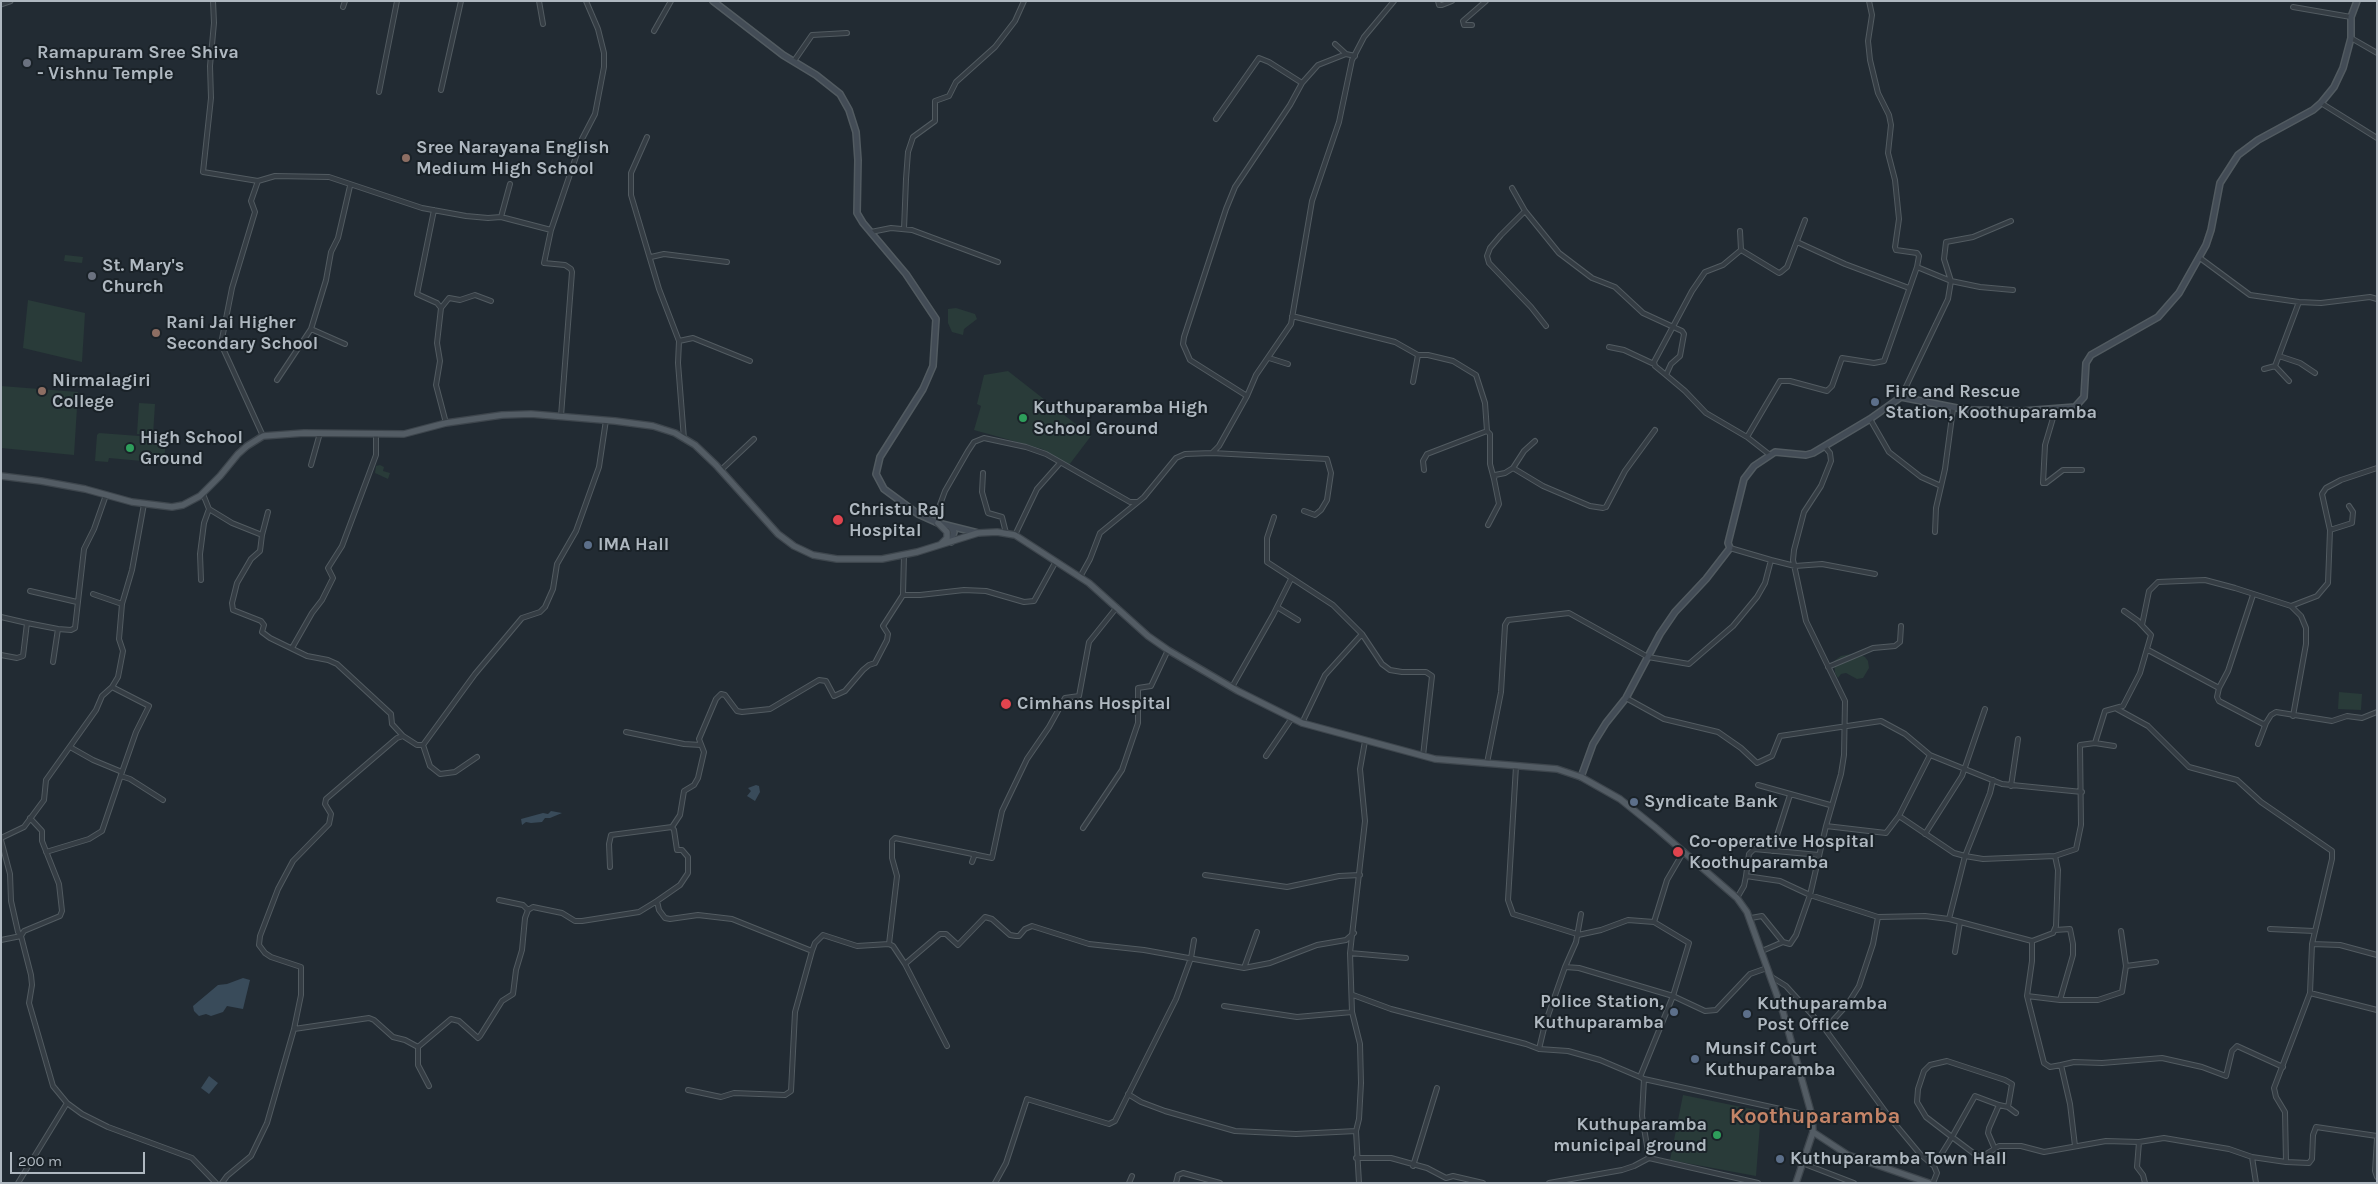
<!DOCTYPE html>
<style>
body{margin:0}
#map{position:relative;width:2378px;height:1184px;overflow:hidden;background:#222b33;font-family:Karla,sans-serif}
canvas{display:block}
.frame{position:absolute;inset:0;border:2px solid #afb8c0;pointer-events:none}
.scale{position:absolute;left:10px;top:1152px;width:135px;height:22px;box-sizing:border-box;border:2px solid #afb8c0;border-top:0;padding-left:6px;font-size:15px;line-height:18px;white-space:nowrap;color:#afb8c0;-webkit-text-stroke:4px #1a2228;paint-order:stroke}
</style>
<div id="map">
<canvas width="2378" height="1184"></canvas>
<div class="frame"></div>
<div class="scale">200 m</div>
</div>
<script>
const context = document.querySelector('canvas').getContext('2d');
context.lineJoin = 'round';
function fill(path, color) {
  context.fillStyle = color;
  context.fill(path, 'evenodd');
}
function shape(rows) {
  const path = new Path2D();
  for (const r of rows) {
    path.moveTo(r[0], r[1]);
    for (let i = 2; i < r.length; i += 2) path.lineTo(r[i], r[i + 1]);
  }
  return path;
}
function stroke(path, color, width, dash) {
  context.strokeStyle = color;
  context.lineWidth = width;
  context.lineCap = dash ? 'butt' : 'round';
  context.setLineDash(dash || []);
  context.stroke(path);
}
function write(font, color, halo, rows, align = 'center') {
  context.font = font + ' Karla,sans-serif';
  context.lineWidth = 4;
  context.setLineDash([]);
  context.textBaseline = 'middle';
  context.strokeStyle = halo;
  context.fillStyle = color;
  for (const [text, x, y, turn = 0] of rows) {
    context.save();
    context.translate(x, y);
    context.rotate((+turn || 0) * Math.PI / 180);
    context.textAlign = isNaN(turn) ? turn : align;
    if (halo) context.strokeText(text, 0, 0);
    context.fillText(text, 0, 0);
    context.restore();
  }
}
const green = shape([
 [65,255,83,257,82,263,64,261],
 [28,300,85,313,82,362,23,348],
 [956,308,975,314,977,319,964,329,963,335,952,332,948,323,948,309],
 [1008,371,1091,436,1069,465,1042,449,974,430,981,406,977,404,984,375],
 [1,386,78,392,74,455,1,448],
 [139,403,155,404,153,435,137,434],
 [99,433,166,438,164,463,109,458,108,462,95,461,97,435],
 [380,465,384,467,383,471,390,473,388,479,375,473,376,466],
 [1856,653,1865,657,1868,661,1869,668,1863,678,1857,679,1846,673,1841,674,1838,678,1835,673,1834,661,1841,656],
 [2339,692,2362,694,2361,710,2338,709],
 [1683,1095,1761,1111,1756,1176,1670,1160]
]);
const water = shape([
 [756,785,759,786,760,792,755,801,747,796,751,791,748,788],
 [551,811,562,813,550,818,545,818,542,822,531,823,526,822,522,825,521,819,543,813,548,814],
 [243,978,250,980,243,1009,227,1006,223,1012,211,1016,206,1014,199,1016,194,1011,193,1006,218,985,227,984],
 [209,1076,218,1083,209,1094,201,1088]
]);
const minor = shape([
 [213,1,214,23,210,66,211,98,203,172,258,181],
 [539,1,543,24],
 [1438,1,1439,5,1442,5,1452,1],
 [343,7,345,1],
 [2293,7,2351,17],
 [1472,25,1464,25,1463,21,1486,1],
 [654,31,671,1],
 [2351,38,2377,53],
 [1335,44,1346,54],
 [794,61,812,35,847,33],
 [441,90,461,1],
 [379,92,397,1],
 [2321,103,2377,138],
 [1216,119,1259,58,1269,62,1302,83],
 [647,137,631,173,631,195,659,289,679,341,678,363,684,439],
 [1512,188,1525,211,1559,253,1592,278,1615,287,1643,313,1682,331,1684,334,1680,356,1671,364,1666,375,1685,391,1706,413,1747,437,1770,455],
 [434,210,417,294,437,303,441,308],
 [1525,211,1501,235,1490,248,1487,256,1489,263,1531,307,1546,326],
 [501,217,510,184],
 [904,229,906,179,908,152,913,137,935,121,935,101,949,96,956,82,995,47,1015,21,1024,1],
 [551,230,582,139,595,114,604,67,604,53,598,29,586,1],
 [1740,231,1741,250],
 [871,232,891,228,912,230,998,262],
 [1797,242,1845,264,1909,288],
 [1741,250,1779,273,1781,272,1787,267,1805,220],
 [651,257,664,254,727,262],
 [2200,258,2250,295,2299,302,2321,303,2370,297,2377,299],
 [1917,267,1951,281,1980,287,2013,290],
 [1292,316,1395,342,1418,355,1428,355,1453,361,1476,375,1485,403,1487,431,1490,434,1490,464,1494,479,1495,475,1505,473,1513,468,1524,451,1535,441],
 [311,329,345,344],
 [679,341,693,338,750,361],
 [1609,347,1624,350,1654,364],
 [2279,356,2300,363,2315,373],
 [1269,358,1288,364],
 [2275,366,2289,381],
 [2264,369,2275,366,2299,302],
 [1666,375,1655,366,1654,362,1692,291,1705,272,1723,265,1741,250],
 [277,380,311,329,326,280,331,252,338,238,350,186],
 [1413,382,1418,355],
 [1247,396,1190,360,1183,344,1184,337,1226,209,1235,187,1290,105,1302,83,1318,65,1346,54,1355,56],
 [1901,397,1948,299,1951,281,1944,259,1946,242,1973,237,2011,221],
 [2056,408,2045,445,2043,483,2046,483,2063,470,2082,470],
 [1870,419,1889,452,1921,477,1941,486],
 [446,423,436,385,440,361,437,343,441,308,449,298,460,300,475,295,491,301],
 [263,436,221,344,232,288,255,212,251,201,258,181,275,176,329,177,422,208,466,216,488,218,501,217,551,230,544,263,565,265,571,269,572,272,561,416],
 [1747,437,1780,381,1790,381,1827,391,1832,386,1842,358,1874,363,1884,361,1917,267,1919,256,1917,253,1896,250,1895,247,1899,219,1895,180,1888,153,1891,125,1889,115,1878,93,1870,60,1868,41,1872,15,1869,1],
 [1825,447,1830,453,1831,461,1821,486,1804,512,1794,550,1793,560,1806,621,1845,701,1844,755,1841,774,1826,826],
 [1212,453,1327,459,1331,473,1327,500,1321,510,1315,515,1304,511],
 [311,465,320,433],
 [1513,468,1543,486,1590,506,1603,508,1606,507,1625,471,1655,430],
 [721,470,754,439],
 [1424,470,1423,461,1427,454,1487,431],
 [983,473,982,492,988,513,1002,517,1006,533],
 [203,494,209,509,232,523,262,535,260,551,251,559,237,583,232,603,233,610,261,621,264,625,262,632,270,638,307,656,328,660,337,664,391,714,392,724,403,736],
 [2349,506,2353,512,2352,523,2330,530,2322,494,2326,488,2341,480,2377,468],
 [1274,517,1267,538,1267,562,1333,605,1362,634],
 [938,523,938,510,945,491,968,451,974,442,984,438,1026,447,1046,454,1130,502,1138,502,1144,497,1176,458,1185,454,1212,453,1219,446,1247,396,1256,375,1291,324,1312,201,1339,122,1352,60,1364,37,1394,1],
 [1488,525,1499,504,1494,479],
 [1935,532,1936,508,1945,469,1953,409],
 [262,535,268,512],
 [1015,535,1037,489,1060,463],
 [1730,548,1771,560],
 [1080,577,1090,559,1100,533,1138,502],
 [201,580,200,554,204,523,209,509],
 [30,591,77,602],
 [93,594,122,604],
 [903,595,920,595,964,590,986,591,1024,602,1034,601,1056,561],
 [2291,606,2317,596,2328,583,2330,530],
 [1277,607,1298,620],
 [1,617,27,623],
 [2142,625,2149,591,2158,582,2205,580,2235,588,2291,606,2301,616,2306,628,2306,644,2293,716],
 [292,648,312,613,322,600,333,578,328,568,342,546,369,474,376,455,376,434],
 [2148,650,2219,688,2217,697,2219,701,2263,724,2266,723,2271,715,2276,712,2332,721,2347,716,2362,718,2377,712],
 [1,655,17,658,23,656,27,623,58,629,71,630,75,628,84,549,94,529,106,495],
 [53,662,58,629],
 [1828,667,1873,648,1895,646,1900,642,1901,626],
 [112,687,149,706,136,732,122,772],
 [1232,687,1273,615,1291,579],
 [2219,688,2228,671,2253,595],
 [1626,698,1664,719,1718,732,1741,748,1757,763,1772,756,1780,736,1881,721,1905,734,1930,755,2002,784,2082,792],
 [1302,723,1325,675,1362,634,1382,664,1390,670,1402,672,1426,672,1432,676,1423,756],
 [626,732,684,744,701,745],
 [2095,743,2114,746],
 [2258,744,2266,723],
 [423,745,430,766,440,774,455,772,477,757],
 [1266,756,1292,718],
 [1487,763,1501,692,1505,625,1508,620,1569,613,1648,657,1689,664,1733,626,1757,597,1765,583,1771,560,1795,566,1822,564,1875,574],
 [1516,766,1508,900,1513,914,1577,934],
 [121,776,130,779,163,800],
 [1758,785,1830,805],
 [2011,786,2018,739],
 [1899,816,1954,853,1965,856,1983,859,2055,856],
 [1083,828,1122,770,1138,723,1138,688,1151,686,1168,650],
 [1925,834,1962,776,1985,709],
 [1,838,24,827,44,800,46,780,96,710,102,696,112,687,118,677,123,651,119,639,122,604,132,570,144,504],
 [1,840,10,874,11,901,18,932,21,936,31,975,32,985,29,1003,53,1086,67,1103,82,1114,108,1127,192,1158,216,1183],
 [1772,851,1790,795],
 [46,852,89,839,102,831,122,772,93,760,70,747],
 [972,862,975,854],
 [610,867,609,844,611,835,672,827],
 [1205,875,1287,887,1339,876,1360,875],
 [1746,876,1749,854,1754,849,1819,855],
 [1737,898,1744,886,1746,876,1780,881,1810,895,1878,917,1925,916,1949,919,2032,941,2053,933,2056,926,2058,870,2055,856,2076,849,2081,825,2080,745,2095,743,2105,711,2123,706,2140,673,2151,635,2138,621,2124,611],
 [499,900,523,905,528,910],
 [657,901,680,885,688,873,688,857,682,850,677,850,674,830,672,827,680,815,684,791,694,785,698,778,704,752,699,739,716,699,721,694,725,695,737,711,742,712,770,709,819,680,826,681,834,696,845,691,863,670,869,665,875,663,887,640,888,634,883,626,903,595,904,554],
 [1581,914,1576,942,1565,967,1579,968,1673,996,1689,943,1654,922],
 [1751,918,1762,916,1783,942],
 [1949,919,1965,856,1990,793,1993,780],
 [2270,929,2314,931],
 [2055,930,2070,929,2073,944,2073,955,2060,1000],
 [1578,935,1601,930,1628,920,1654,922,1667,880,1684,851],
 [1,940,21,936,24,931,60,916,62,911,59,884,42,841,42,831,30,818],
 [2032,941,2032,961,2027,996,2044,1063,2050,1067,2061,1065,2070,1104,2075,1146],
 [889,944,897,876,892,858,892,841,895,838,992,858,1002,811,1027,759,1049,727,1065,698,1079,696,1089,642,1117,607],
 [2312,944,2340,945,2377,955],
 [1762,951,1783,942,1790,944,1796,935,1810,895,1826,826,1886,833,1899,816,1930,755],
 [1955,952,1960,922],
 [1350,953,1406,958],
 [905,964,947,1046],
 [2126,966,2156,962],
 [1244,968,1257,932],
 [1770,976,1786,986,1825,1029,1890,1118,1920,1154,1934,1166],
 [2310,993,2377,1010],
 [1353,995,1391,1009,1526,1044,1539,1049,1568,1051,1600,1060,1640,1077,1644,1079,1642,1116,1649,1158,1758,1183],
 [2027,996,2060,1000,2098,1000,2122,992,2126,966,2121,931],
 [1224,1006,1297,1017,1352,1012],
 [294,1029,369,1018,374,1020,393,1037,405,1040,418,1047,451,1019,459,1021,478,1038,480,1036,502,1001,513,994,516,970,522,950,525,918,528,910,533,907,562,913,575,921,582,921,639,912,657,901,659,910,665,918,670,919,698,915,732,919,812,951,815,943,823,935,857,946,889,944,893,946,905,964,940,934,946,934,958,945,985,917,992,919,1010,935,1016,936,1019,936,1025,929,1032,926,1089,944,1144,950,1244,968,1270,963,1317,945,1346,940,1354,933],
 [1825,1029,1847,1005,1859,986,1873,944,1878,917],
 [418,1047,418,1065,429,1086],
 [1539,1049,1545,1024,1565,967],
 [2061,1065,2074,1062,2102,1063,2162,1058,2202,1067,2226,1076,2232,1051,2237,1046,2283,1067],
 [1640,1077,1673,996,1705,1011,1716,1010,1750,974,1767,968],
 [1644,1079,1812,1116],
 [688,1090,721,1097,734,1093,785,1095,791,1091,795,1012,812,951],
 [1128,1094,1141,1102,1165,1111,1235,1131,1296,1134,1356,1131],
 [1999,1105,1975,1096,1952,1137,1926,1117,1917,1102,1918,1089,1924,1071,1930,1065,1947,1061,2005,1080,2012,1084,2008,1107,2016,1113],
 [2377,1138,2375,1171,2377,1177],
 [2139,1142,2137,1167,2143,1175,2145,1183],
 [1994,1147,1988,1133,1989,1128,1999,1105,2008,1107],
 [2252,1157,2256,1183],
 [1356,1158,1391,1158,1427,1168,1446,1178,1453,1176,1483,1183],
 [2286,1162,2309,1163,2312,1159,2313,1135,2316,1127,2377,1136],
 [1802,1163,1854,1183],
 [1413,1166,1437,1088],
 [18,1183,67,1103],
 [222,1183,227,1176,251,1156,267,1123,294,1029,301,995,301,967,271,957,265,953,259,945,260,936,278,889,293,861,329,824,331,814,325,804,326,799,397,738,403,736,417,745,423,745,475,674,522,618,540,612,545,607,553,589,557,564,576,531,599,467,606,420],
 [995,1183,1006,1163,1027,1099,1109,1124,1115,1121,1176,999,1191,958,1194,940],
 [1129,1183,1132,1176],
 [1176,1183,1178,1175,1183,1173,1220,1183],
 [1359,1183,1356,1131,1359,1119,1361,1083,1360,1044,1352,1012,1350,953,1365,821,1360,769,1365,741],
 [1549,1183,1622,1170,1634,1166,1649,1158],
 [1933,1183,1937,1173,1934,1166,1952,1137,1980,1158,1999,1146,2021,1146,2044,1152,2106,1141,2139,1142,2164,1138,2229,1149,2252,1157,2286,1162,2285,1112,2276,1097,2274,1088,2310,993,2312,944,2332,859,2332,851,2261,802,2237,780,2189,767,2148,726,2117,709]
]);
const tertiary = shape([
 [1,4,10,1]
]);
const secondary = shape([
 [713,1,783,55,816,75,840,94,849,110,856,132,858,160,857,213,863,223,906,274,936,319,933,366,923,389,880,457,876,474,884,489,918,514,938,523,978,533],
 [951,527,954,532,951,542],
 [1581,777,1593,744,1606,723,1626,698,1660,634,1675,612,1706,579,1730,548,1728,543,1744,479,1754,466,1775,452,1806,455,1813,453,1870,419,1901,397,1967,410,2023,411,2075,407,2084,397,2086,363,2091,355,2158,317,2179,293,2206,245,2211,230,2220,183,2238,155,2258,140,2313,110,2321,103,2334,87,2343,68,2351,38,2351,17,2357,1]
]);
const primary = shape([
 [1,476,41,481,85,489,132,502,172,507,183,505,200,496,220,476,238,454,247,446,263,436,304,433,404,434,446,423,502,415,531,414,615,421,653,426,675,433,695,445,716,465,778,534,794,546,813,555,837,559,882,559,917,552,978,533,997,532,1015,535,1089,583,1148,636,1168,650,1238,691,1302,723,1435,759,1557,769,1581,777,1620,799,1656,828,1737,898,1747,912,1783,1012,1812,1116,1813,1132,1848,1155,1929,1183],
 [938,523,947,532,947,538,941,544],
 [1796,1183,1813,1132]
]);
const markers = [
 [27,63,5,"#6b7280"],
 [406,158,5,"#8d6e63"],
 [92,276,5,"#6b7280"],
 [156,333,5,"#8d6e63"],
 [42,391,5,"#8d6e63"],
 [1875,402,5,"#5c6f8a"],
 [1023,418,5,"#2e9e5b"],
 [130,448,5,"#2e9e5b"],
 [838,520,6,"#e0444e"],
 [588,545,5,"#5c6f8a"],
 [1006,704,6,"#e0444e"],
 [1634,802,5,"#5c6f8a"],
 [1678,852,6,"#e0444e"],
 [1674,1012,5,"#5c6f8a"],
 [1747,1014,5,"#5c6f8a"],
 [1695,1059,5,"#5c6f8a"],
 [1717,1135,5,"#2e9e5b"],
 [1780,1159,5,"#5c6f8a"]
];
const poiNames = [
 ["Ramapuram Sree Shiva",37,53],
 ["- Vishnu Temple",37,74],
 ["Sree Narayana English",416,148],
 ["Medium High School",416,169],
 ["St. Mary's",102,266],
 ["Church",102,287],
 ["Rani Jai Higher",166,323],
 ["Secondary School",166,344],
 ["Nirmalagiri",52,381],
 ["College",52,402],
 ["Fire and Rescue",1885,392],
 ["Station, Koothuparamba",1885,413],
 ["Kuthuparamba High",1033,408],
 ["School Ground",1033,429],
 ["High School",140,438],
 ["Ground",140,459],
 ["Christu Raj",849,510],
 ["Hospital",849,531],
 ["IMA Hall",598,545],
 ["Cimhans Hospital",1017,704],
 ["Syndicate Bank",1644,802],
 ["Co-operative Hospital",1689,842],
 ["Koothuparamba",1689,863],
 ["Police Station,",1664,1002,"right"],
 ["Kuthuparamba",1664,1023,"right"],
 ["Kuthuparamba",1757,1004],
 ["Post Office",1757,1025],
 ["Munsif Court",1705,1049],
 ["Kuthuparamba",1705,1070],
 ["Kuthuparamba",1707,1125,"right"],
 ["municipal ground",1707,1146,"right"],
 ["Kuthuparamba Town Hall",1790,1159]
];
const districtNames = [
 ["Koothuparamba",1815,1117]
];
fill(green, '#293b39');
fill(water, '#394b5a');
stroke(minor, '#525b61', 6);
stroke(tertiary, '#525b61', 7);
stroke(secondary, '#525b61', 8);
stroke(primary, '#3e464d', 8);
stroke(minor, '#353d44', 4);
stroke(tertiary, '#353d44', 4.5);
stroke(secondary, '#434c56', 5);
stroke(primary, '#535c64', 5.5);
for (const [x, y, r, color] of markers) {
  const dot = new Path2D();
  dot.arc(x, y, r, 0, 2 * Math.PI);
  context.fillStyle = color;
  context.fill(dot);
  stroke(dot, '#1a2228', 2);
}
write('bold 18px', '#afb8c0', '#1a2228', poiNames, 'left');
write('bold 22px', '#c48467', '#1a2228', districtNames);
</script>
